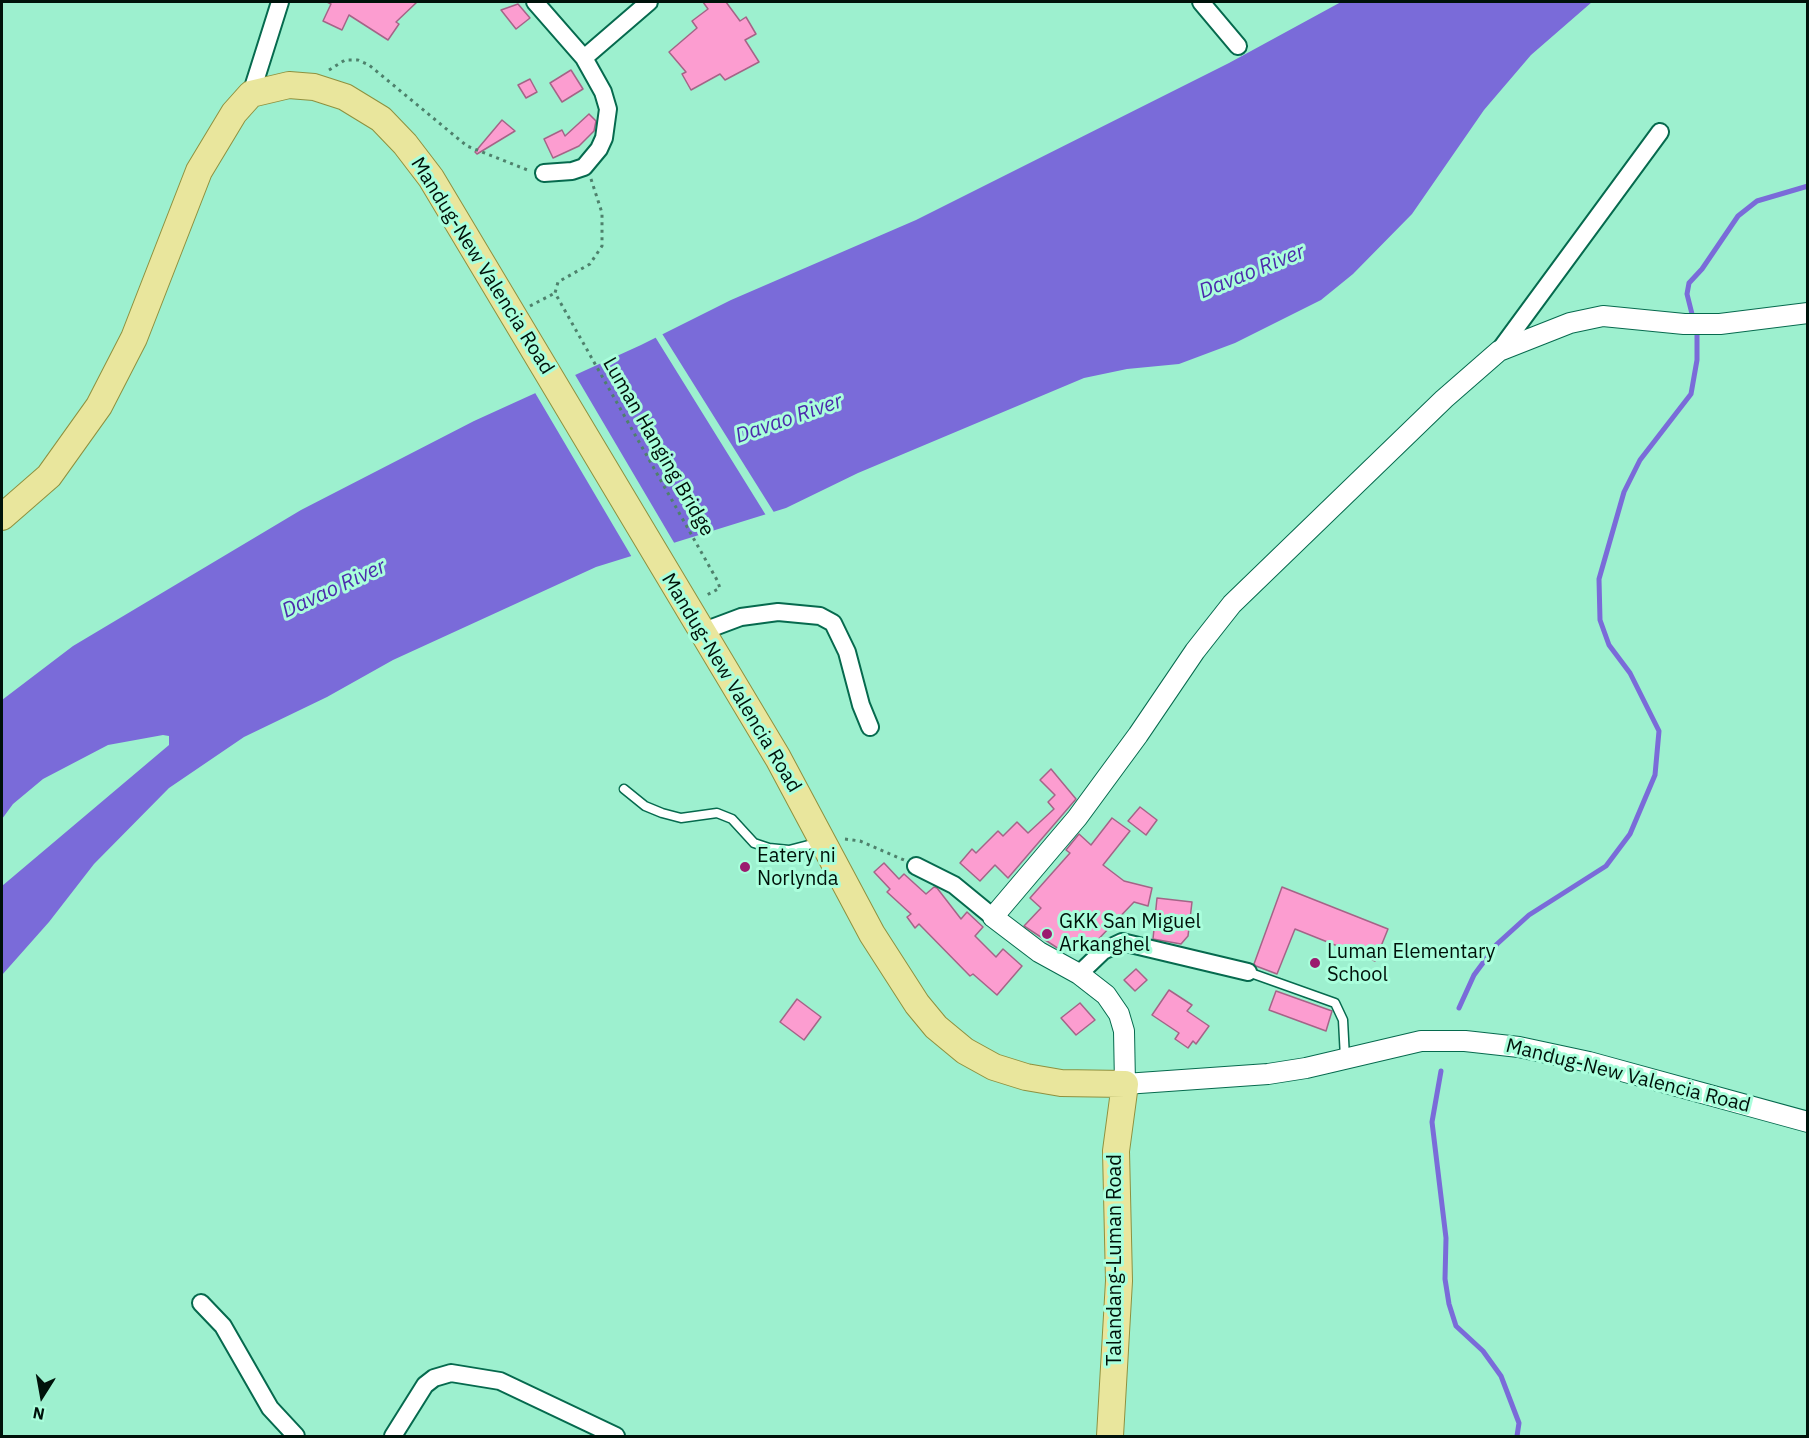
<!DOCTYPE html>
<style>
body{margin:0}
#map{position:relative;width:1809px;height:1438px;overflow:hidden;background:#9df0cf;font-family:"IBM Plex Sans",sans-serif}
canvas{display:block}
.frame{position:absolute;inset:0;border:3px solid #00120a;pointer-events:none}
.north{position:absolute;left:12px;top:1366px;width:60px;height:60px;-webkit-text-stroke:4px #aafedc;paint-order:stroke;rotate:191deg;font-size:16px;font-weight:700;line-height:24px;text-align:center;color:#00120a}
.north::after{content:'';display:block;margin:auto;width:21px;height:27px;background:#00120a;clip-path:polygon(50% 0,100% 100%,50% 72%,0 100%)}
</style>
<div id="map">
<canvas width="1809" height="1438"></canvas>
<div class="frame"></div>
<div class="north">N</div>
</div>
<script>
const context = document.querySelector('canvas').getContext('2d');
context.lineJoin = 'round';
function fill(path, color) {
  context.fillStyle = color;
  context.fill(path, 'evenodd');
}
function shape(rows) {
  const path = new Path2D();
  for (const r of rows) {
    path.moveTo(r[0], r[1]);
    for (let i = 2; i < r.length; i += 2) path.lineTo(r[i], r[i + 1]);
  }
  return path;
}
function stroke(path, color, width, dash) {
  context.strokeStyle = color;
  context.lineWidth = width;
  context.lineCap = dash ? 'butt' : 'round';
  context.setLineDash(dash || []);
  context.stroke(path);
}
function write(font, color, halo, rows, align = 'center') {
  context.font = font + ' "IBM Plex Sans",sans-serif';
  context.lineWidth = 6;
  context.setLineDash([]);
  context.textBaseline = 'middle';
  context.strokeStyle = halo;
  context.fillStyle = color;
  for (const [text, x, y, turn = 0] of rows) {
    context.save();
    context.translate(x, y);
    context.rotate((+turn || 0) * Math.PI / 180);
    context.textAlign = isNaN(turn) ? turn : align;
    if (halo) context.strokeText(text, 0, 0);
    context.fillText(text, 0, 0);
    context.restore();
  }
}
const water = shape([
 [1341,2,1592,2,1531,55,1484,110,1412,214,1353,274,1321,300,1235,343,1179,364,1127,369,1084,378,858,473,786,508,596,567,393,660,327,697,244,737,169,788,94,864,49,922,2,975,2,886,169,745,169,736,163,735,108,745,43,779,13,804,2,819,2,700,73,646,301,510,474,421,641,345,731,300,916,220,1229,63]
]);
const pier = shape([
 [661,332,775,514,767,517,654,335],
 [574,373,676,546,633,559,534,391]
]);
const stream = shape([
 [1692,314,1687,294,1689,283,1702,269,1738,216,1757,201,1808,186],
 [1459,1008,1474,975,1497,944,1529,915,1606,866,1630,834,1655,775,1659,731,1630,673,1609,645,1600,620,1599,579,1624,492,1640,460,1691,394,1697,360,1697,334],
 [1441,1071,1432,1122,1446,1238,1445,1279,1449,1304,1456,1326,1483,1351,1501,1376,1519,1423,1517,1436]
]);
const building = shape([
 [327,2,417,2,396,22,399,24,388,40,349,15,342,30,323,21,331,4,327,2],
 [703,2,726,2,740,21,746,17,756,34,745,40,759,62,725,80,720,74,691,90,682,74,686,72,669,52,697,28,692,21,708,9,703,2],
 [518,4,530,18,516,29,501,10,518,4],
 [571,70,583,89,562,102,550,83,571,70],
 [530,79,537,92,526,98,518,85,530,79],
 [589,114,596,121,594,131,579,146,553,158,544,139,562,130,565,136,589,114],
 [502,120,515,131,477,154,475,152,502,120],
 [1051,769,1076,799,1008,878,995,865,980,881,960,863,972,849,976,853,998,831,1003,836,1017,822,1028,833,1054,809,1048,802,1055,795,1040,780,1051,769],
 [1140,807,1157,820,1146,835,1128,821,1140,807],
 [1112,818,1130,831,1103,865,1124,881,1152,888,1148,906,1134,902,1088,950,1074,938,1062,951,1024,926,1041,908,1030,898,1070,853,1066,850,1079,834,1091,845,1112,818],
 [884,863,899,879,904,874,926,894,934,887,937,888,961,919,967,912,983,927,975,936,996,957,1003,949,1022,966,997,995,973,974,970,976,919,924,915,928,907,917,911,914,887,892,890,889,874,872,884,863],
 [1282,887,1388,929,1375,961,1295,929,1277,974,1256,966,1254,964,1282,887],
 [1157,898,1192,902,1188,936,1181,944,1153,939,1157,898],
 [1136,969,1147,980,1135,991,1124,980,1136,969],
 [1169,990,1192,1005,1187,1011,1209,1026,1196,1044,1193,1041,1188,1048,1175,1039,1179,1033,1152,1015,1169,990],
 [1276,991,1332,1011,1326,1031,1269,1010,1276,991],
 [797,999,821,1017,804,1040,780,1022,797,999],
 [1080,1003,1095,1020,1076,1035,1061,1018,1080,1003]
]);
const path = shape([
 [329,70,345,60,358,60,369,65,467,146,530,171],
 [591,179,602,213,602,246,590,264,558,282,555,293,717,580,720,588,705,596],
 [530,306,555,293],
 [845,839,860,841,904,860]
]);
const service = shape([
 [624,789,645,806,662,813,681,818,717,813,732,819,754,843,769,848,789,850,820,842],
 [1248,972,1335,1003,1343,1020,1345,1058]
]);
const minor = shape([
 [535,2,584,58,603,92,608,109,604,138,599,149,584,167,572,171,544,173],
 [1201,2,1238,46],
 [584,58,649,2],
 [251,94,280,2],
 [1499,351,1660,132],
 [701,632,741,617,778,612,820,616,833,623,847,652,861,705,870,727],
 [916,866,954,885,993,917],
 [1079,974,1103,951,1122,942,1248,972],
 [201,1303,223,1326,270,1408,296,1436],
 [393,1436,425,1385,434,1378,451,1373,500,1381,616,1436]
]);
const tertiary = shape([
 [1808,313,1720,324,1684,324,1603,316,1570,323,1499,351,1444,399,1232,604,1195,651,1138,735,1077,818,993,917,1039,952,1079,974,1106,995,1119,1014,1124,1031,1125,1084,1268,1074,1306,1068,1421,1041,1465,1041,1519,1047,1589,1062,1808,1122]
]);
const primary = shape([
 [2,517,49,476,99,406,134,338,199,171,234,113,251,94,289,85,314,87,345,97,381,119,405,144,431,178,778,758,872,934,917,1004,936,1027,965,1051,994,1067,1026,1077,1061,1083,1125,1084,1116,1151,1119,1281,1110,1436]
]);
const markers = [
 [745,867,6,"#9b1a6e"],
 [1047,934,6,"#9b1a6e"],
 [1315,963,6,"#9b1a6e"]
];
const streetNames = [
 ["Mandug-New Valencia Road",482,266,58],
 ["Luman Hanging Bridge",658,447,60],
 ["Mandug-New Valencia Road",731,683,59],
 ["Mandug-New Valencia Road",1628,1076,14],
 ["Talandang-Luman Road",1115,1260,-90]
];
const poiNames = [
 ["Eatery ni",757,856],
 ["Norlynda",757,879],
 ["GKK San Miguel",1059,922],
 ["Arkanghel",1059,945],
 ["Luman Elementary",1327,952],
 ["School",1327,975]
];
const waterNames = [
 ["Davao River",1252,272,-22],
 ["Davao River",789,419,-19],
 ["Davao River",334,589,-25]
];
fill(water, '#7a6bd9');
fill(pier, '#9df0cf');
stroke(stream, '#7a6bd9', 5);
fill(building, '#fc9dd0');
stroke(building, '#a46487', 1.5);
stroke(service, '#066a4e', 11);
stroke(minor, '#066a4e', 20);
stroke(tertiary, '#066a4e', 22);
stroke(primary, '#8e913f', 28);
stroke(path, '#4e816c', 3, [3, 4.5]);
stroke(service, '#fff', 8);
stroke(minor, '#fff', 16);
stroke(tertiary, '#fff', 20);
stroke(primary, '#e9e69d', 26);
for (const [x, y, r, color] of markers) {
  const dot = new Path2D();
  dot.arc(x, y, r, 0, 2 * Math.PI);
  context.fillStyle = color;
  context.fill(dot);
  stroke(dot, '#aafedc', 2);
}
write('20px', '#00120a', '#aafedc', streetNames);
write('20px', '#00120a', '#aafedc', poiNames, 'left');
write('italic 21px', '#4c2aac', '#aafedc', waterNames);
</script>
